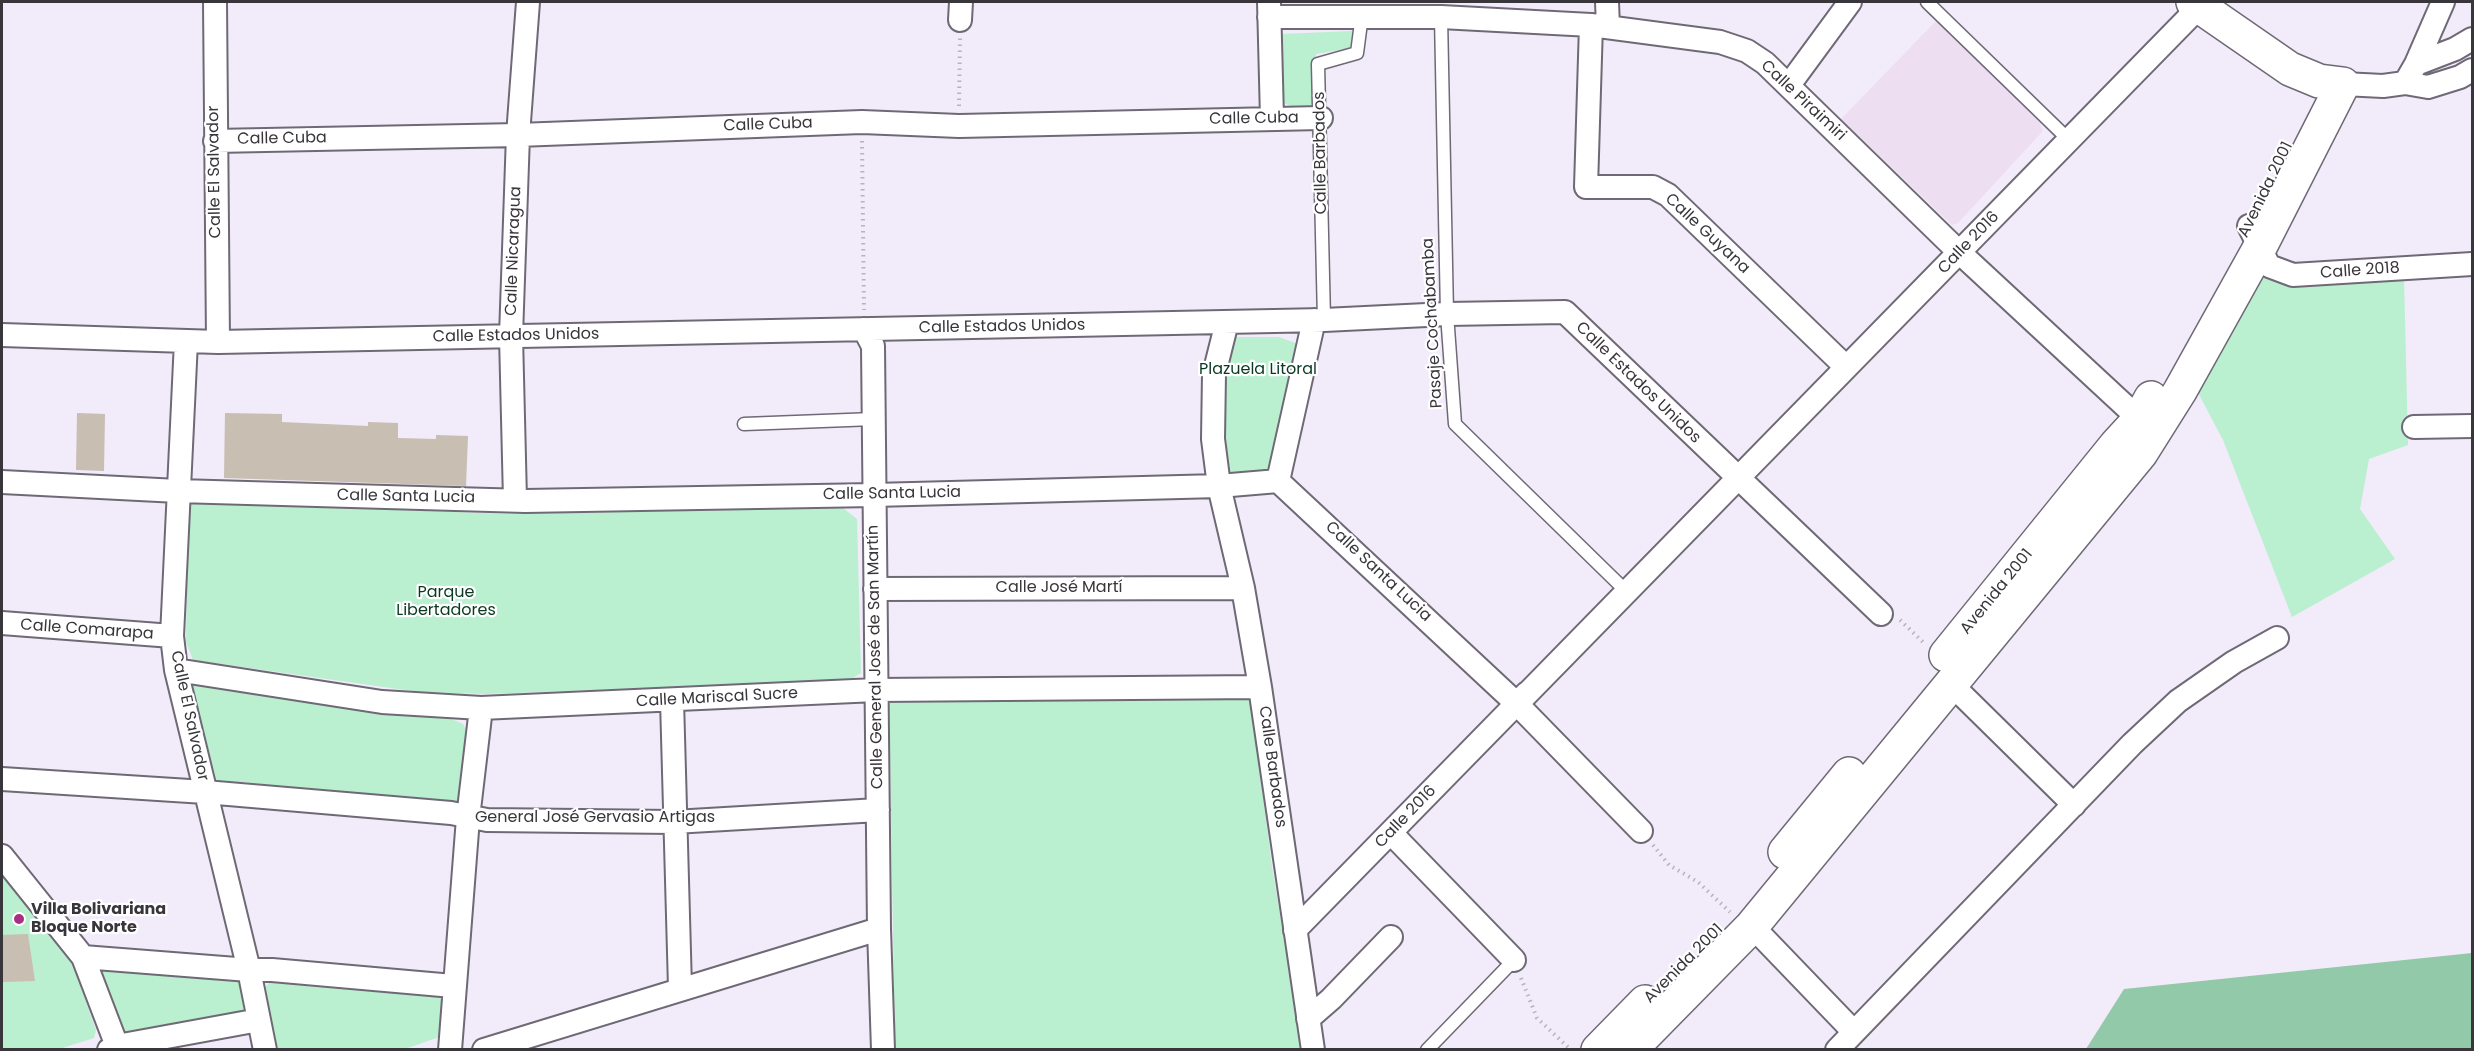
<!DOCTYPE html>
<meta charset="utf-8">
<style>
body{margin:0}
#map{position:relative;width:2474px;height:1051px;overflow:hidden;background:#f2ebfa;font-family:Poppins,sans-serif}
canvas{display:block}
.frame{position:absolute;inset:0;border:3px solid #38353b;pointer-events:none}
</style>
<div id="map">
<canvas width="2474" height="1051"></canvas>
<div class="frame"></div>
</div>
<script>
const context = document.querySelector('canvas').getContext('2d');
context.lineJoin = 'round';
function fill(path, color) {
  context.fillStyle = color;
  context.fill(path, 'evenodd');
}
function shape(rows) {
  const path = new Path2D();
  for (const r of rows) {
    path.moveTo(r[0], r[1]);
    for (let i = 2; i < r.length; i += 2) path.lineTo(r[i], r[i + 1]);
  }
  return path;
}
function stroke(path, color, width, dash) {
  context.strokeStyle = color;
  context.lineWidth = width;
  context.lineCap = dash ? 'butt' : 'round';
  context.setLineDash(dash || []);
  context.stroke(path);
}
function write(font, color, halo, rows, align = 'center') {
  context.font = font + ' Poppins,sans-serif';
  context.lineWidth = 4.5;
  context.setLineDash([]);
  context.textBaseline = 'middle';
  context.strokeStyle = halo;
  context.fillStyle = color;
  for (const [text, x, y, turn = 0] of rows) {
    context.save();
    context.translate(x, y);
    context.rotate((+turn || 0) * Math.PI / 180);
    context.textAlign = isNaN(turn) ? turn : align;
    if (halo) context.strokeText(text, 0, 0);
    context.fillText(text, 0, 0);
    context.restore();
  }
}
const industrial = shape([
 [1936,21,2040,123,2043,131,1958,223,1952,225,1841,119]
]);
const green = shape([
 [1352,31,1351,48,1316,54,1314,99,1310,106,1294,108,1282,102,1281,34],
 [2256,276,2287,285,2404,278,2408,445,2369,459,2360,509,2395,559,2292,617,2223,440,2195,387],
 [1235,337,1279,337,1298,344,1270,469,1262,474,1233,474,1224,469,1222,448,1226,357],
 [188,502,508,514,843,508,857,519,861,673,848,681,486,694,419,692,193,660,186,642],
 [195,678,226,686,433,718,449,718,463,724,470,738,463,795,457,802,406,800,243,782,215,782,206,775,185,685],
 [1238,696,1251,701,1272,867,1303,1049,895,1049,889,699],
 [2,874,73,965,96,1030,94,1038,59,1049,2,1049],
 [109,965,242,979,247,1005,243,1014,128,1033,116,1027,96,977],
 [272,979,443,996,442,1036,405,1049,278,1049,264,989]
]);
const forest = shape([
 [2472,953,2472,1049,2086,1049,2124,989]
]);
const building = shape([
 [77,413,105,414,104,471,76,470],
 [225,413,282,414,282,422,368,426,368,422,398,423,398,438,436,439,436,435,468,436,466,486,224,478],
 [28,934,35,981,2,982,2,935]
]);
const path = shape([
 [959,106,960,38],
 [862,141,864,310],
 [1900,620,1925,644],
 [1653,845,1669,865,1698,882,1730,912],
 [1521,978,1537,1018,1571,1050]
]);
const lane = shape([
 [1927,2,2069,140],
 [1441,17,1447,314,1455,424,1626,591],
 [1324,320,1318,64,1357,53,1362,15],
 [744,424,874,419],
 [1427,1050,1514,960]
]);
const street = shape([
 [215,2,218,342],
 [1269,2,1272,118],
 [1607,2,1608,27],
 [1269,17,1441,17,1591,25,1720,42,1747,51,1765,63,1959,252,2150,429],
 [960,20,961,2],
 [1591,25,1586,187,1653,187,1668,195,1846,367],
 [2416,64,2455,49,2472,39],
 [2405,83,2416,64,2443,2],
 [2343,84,2383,86,2405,83,2428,87,2460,77,2472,70],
 [1789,85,1850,2],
 [215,141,518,135,862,122,959,126,1321,118],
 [2249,226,2269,266,2293,275,2472,264],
 [1227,322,1214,374,1213,439,1219,486,1243,588,1260,687,1313,1050],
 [864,329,873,346,879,929,883,1050],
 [2,335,218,342,1324,320,1447,314,1565,312,1881,614],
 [186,341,172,636,176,670,249,970,265,1050],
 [2414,427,2472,426],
 [1278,481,1314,320],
 [2,482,178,491,525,501,874,495,1219,486,1278,481,1517,704,1641,831],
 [515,500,511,336,518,135,528,2],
 [875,589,1243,588],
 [2,623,172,636],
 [176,670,382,702,481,708,876,690,1260,687],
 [1951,684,2074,805],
 [672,700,680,988],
 [1517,704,2200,6],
 [2,779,205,792,451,813,487,820,674,822,878,810],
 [1391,833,1514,960],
 [2,856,83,957,117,1046],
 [1752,926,1854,1032],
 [1295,930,1527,693],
 [83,957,249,970,272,970,453,986],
 [1308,1019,1331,999,1391,937],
 [109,1050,117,1046,259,1020],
 [450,1050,468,818,481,708],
 [484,1050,879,929],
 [1837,1050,2132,744,2178,701,2234,662,2277,638]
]);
const primary = shape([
 [1946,655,2116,445,2139,420,2151,398],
 [1785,852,1849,774],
 [1598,1050,1645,1002],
 [1630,1050,1752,926,2141,453,2180,391,2259,249,2343,84,2319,81,2290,69,2193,2]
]);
const markers = [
 [19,919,6,"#a92f83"]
];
const streetNames = [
 ["Calle Piraimiri",1803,101,43],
 ["Calle Cuba",1254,119,-1],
 ["Calle Cuba",768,125,-2],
 ["Calle Cuba",282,139,-1],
 ["Calle Barbados",1321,153,-91],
 ["Calle El Salvador",215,172,-91],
 ["Avenida 2001",2266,190,-64],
 ["Calle Guyana",1707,234,43],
 ["Calle 2016",1969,243,-46],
 ["Calle Nicaragua",514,251,-88],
 ["Calle 2018",2360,271,-4],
 ["Pasaje Cochabamba",1433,323,-93],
 ["Calle Estados Unidos",1002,327,-1],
 ["Calle Estados Unidos",516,336,-1],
 ["Calle Estados Unidos",1638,383,44],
 ["Calle Santa Lucia",892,494,-1],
 ["Calle Santa Lucia",406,497,1],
 ["Calle Santa Lucia",1378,572,43],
 ["Calle José Martí",1059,588],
 ["Avenida 2001",1997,592,-51],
 ["Calle Comarapa",87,630,4],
 ["Calle General José de San Martín",876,657,-91],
 ["Calle Mariscal Sucre",717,698,-3],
 ["Calle El Salvador",189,716,78],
 ["Calle Barbados",1272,767,82],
 ["Calle 2016",1406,817,-46],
 ["General José Gervasio Artigas",595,818],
 ["Avenida 2001",1684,964,-45]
];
const parkNames = [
 ["Plazuela Litoral",1258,370],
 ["Parque",446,593],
 ["Libertadores",446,611]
];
const poiNames = [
 ["Villa Bolivariana",31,910],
 ["Bloque Norte",31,928]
];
fill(industrial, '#eedef1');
fill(green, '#baefd0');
fill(forest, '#92c9a9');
fill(building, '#c8beb1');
stroke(lane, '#6f6976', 15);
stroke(street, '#6f6976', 26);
stroke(primary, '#6f6976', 36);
stroke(path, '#b8b2be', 4, [1.5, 4.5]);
stroke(lane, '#fff', 12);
stroke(street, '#fff', 22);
stroke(primary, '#fff', 33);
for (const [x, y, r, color] of markers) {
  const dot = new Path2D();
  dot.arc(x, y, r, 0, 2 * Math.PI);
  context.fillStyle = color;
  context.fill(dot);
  stroke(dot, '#fff', 2);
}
write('16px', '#38353b', '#fff', streetNames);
write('16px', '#0a3822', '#fff', parkNames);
write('bold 16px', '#38353b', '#fff', poiNames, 'left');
</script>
